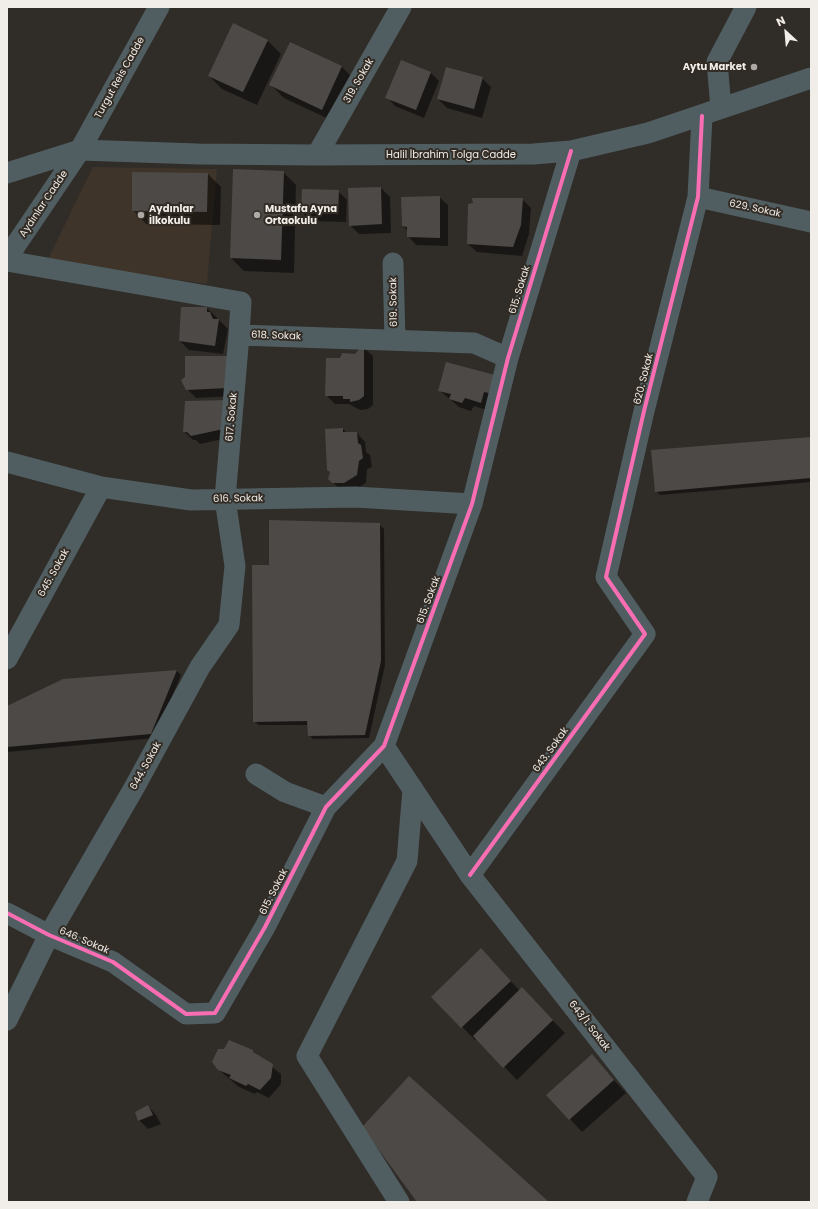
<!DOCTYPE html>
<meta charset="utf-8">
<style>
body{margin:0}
#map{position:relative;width:818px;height:1209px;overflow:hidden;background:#302c28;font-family:Poppins,sans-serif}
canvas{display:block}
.frame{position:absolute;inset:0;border:8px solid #f1ede8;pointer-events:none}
.north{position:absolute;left:766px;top:12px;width:40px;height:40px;-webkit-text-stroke:3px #332c25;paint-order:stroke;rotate:334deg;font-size:11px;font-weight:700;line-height:16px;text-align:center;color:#f1ede8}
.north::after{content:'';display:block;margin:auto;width:14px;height:18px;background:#f1ede8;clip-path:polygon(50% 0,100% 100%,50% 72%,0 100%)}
</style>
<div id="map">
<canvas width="818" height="1209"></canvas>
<div class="frame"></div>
<div class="north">N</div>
</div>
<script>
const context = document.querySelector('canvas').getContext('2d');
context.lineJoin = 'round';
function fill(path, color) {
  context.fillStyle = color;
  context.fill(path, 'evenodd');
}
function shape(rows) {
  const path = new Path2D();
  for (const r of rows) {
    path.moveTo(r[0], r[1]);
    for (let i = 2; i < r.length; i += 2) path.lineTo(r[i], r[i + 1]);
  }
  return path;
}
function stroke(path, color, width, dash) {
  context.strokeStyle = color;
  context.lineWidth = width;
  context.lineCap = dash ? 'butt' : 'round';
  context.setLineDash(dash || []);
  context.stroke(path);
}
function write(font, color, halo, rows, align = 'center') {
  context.font = font + ' Poppins,sans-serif';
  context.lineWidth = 4;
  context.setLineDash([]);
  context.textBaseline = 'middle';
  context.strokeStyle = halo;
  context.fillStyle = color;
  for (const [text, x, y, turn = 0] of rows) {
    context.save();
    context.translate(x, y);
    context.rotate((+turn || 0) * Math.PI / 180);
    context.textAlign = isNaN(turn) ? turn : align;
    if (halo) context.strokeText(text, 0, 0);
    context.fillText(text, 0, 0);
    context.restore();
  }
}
const built = shape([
 [93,167,217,169,207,284,47,261]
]);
const shadow = shape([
 [268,41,281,54,257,105,222,89,209,76],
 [290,43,342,67,355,80,335,122,284,98,271,85],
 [431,73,439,81,424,118,395,106,387,97],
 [482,78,491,87,482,118,447,108,438,99],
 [283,172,296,185,294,273,244,271,231,258],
 [208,174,221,187,220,225,146,224,133,210],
 [381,188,390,197,391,233,359,234,350,225],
 [303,190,338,191,347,200,346,222,310,221,302,212],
 [439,197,448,205,448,246,416,245,408,236,408,231,403,226],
 [522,199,531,208,529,234,522,256,477,252,468,244],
 [207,308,228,329,223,354,189,350,180,341],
 [364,348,373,356,373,405,368,409,360,410,349,404,335,404,326,395,341,359,355,355],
 [227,357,236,396,196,398,187,389],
 [494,376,490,411,474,406,471,411,459,407,439,390],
 [186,402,236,436,200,444,196,440,193,440,184,431],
 [343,429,347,433,357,433,365,442,366,452,370,455,372,467,367,469,366,483,353,491,341,491,329,478],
 [811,438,811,482,660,495,656,491],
 [379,524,384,529,385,665,369,738,313,739,309,735,309,725,259,725,254,721,270,566],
 [177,671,181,675,155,738,7,752,7,707,64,680],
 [493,962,520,991,535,1002,565,1033,517,1080,477,1038,475,1040,433,997],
 [252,1051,281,1074,281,1084,269,1098,257,1092,255,1094,239,1087,218,1069],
 [592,1056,626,1093,582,1132,570,1119],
 [148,1106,156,1115,161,1124,148,1129,139,1120]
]);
const building = shape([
 [233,23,268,40,243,92,208,76],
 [290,42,342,66,322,110,269,85],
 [401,60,431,72,416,110,385,98],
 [446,67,483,77,474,109,437,99],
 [233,169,284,171,281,260,230,258],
 [132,172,208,173,207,212,132,211],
 [381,187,382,224,349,226,348,188],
 [302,189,339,190,338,214,301,212],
 [440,196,440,238,407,237,407,227,402,226,401,197],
 [472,198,523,198,521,225,513,247,467,244,468,204,473,203],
 [181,307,207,307,207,312,210,312,213,319,219,319,215,346,179,341],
 [361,347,364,347,364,396,359,400,350,402,350,399,343,399,343,396,325,396,326,358,340,358,342,353,355,354],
 [185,356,227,356,228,388,186,390,181,380,185,377],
 [446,362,495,375,489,393,484,392,481,403,465,398,462,403,449,399,451,394,438,391],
 [230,400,228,428,191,436,187,432,183,432,185,401],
 [343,428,343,432,357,432,358,443,361,445,363,458,359,461,357,475,344,483,332,483,328,479,330,472,327,470,325,429],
 [811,437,811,478,655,492,651,450],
 [269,520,380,523,381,661,365,735,308,736,307,721,253,722,252,565,269,565],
 [177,670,151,734,7,747,7,706,63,679],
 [481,948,511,981,461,1028,431,997],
 [522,987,553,1020,503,1068,473,1036],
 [229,1040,253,1050,253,1052,273,1064,271,1078,260,1090,248,1084,246,1086,229,1078,231,1075,218,1070,212,1062,218,1049,224,1049],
 [592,1054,614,1080,569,1120,546,1095],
 [409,1076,549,1202,417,1202,362,1127],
 [148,1105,153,1115,138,1121,135,1112]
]);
const minor = shape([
 [721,108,717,62,746,7],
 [317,155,401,7],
 [7,173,80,150,198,154,317,155,533,154,571,151,648,133,811,78],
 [698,197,811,222],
 [7,258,80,150,159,7],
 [7,261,241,302,239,335,474,343,508,358],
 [393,263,395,340],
 [7,462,101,487,191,500,355,497,472,504],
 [7,659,101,487],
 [384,746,470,875,707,1177,697,1202],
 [256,774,285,792,326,807],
 [470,875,645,634,606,577,644,411,698,197,702,116],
 [7,913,49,935,113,962,186,1014,215,1013,265,927,326,807,384,746,472,504,508,358,571,151],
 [7,1020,49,935,134,788,200,667,229,625,235,566,225,499,239,335],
 [399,1202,307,1056,407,861,413,789]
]);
const cycleway = shape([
 [470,875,645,634,606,577,644,411,698,197,702,116],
 [7,913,49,935,113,962,186,1014,215,1013,265,927,326,807,384,746,472,504,508,358,571,151]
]);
const markers = [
 [754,67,4,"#ada9a5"],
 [141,215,4,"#ada9a5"],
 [257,215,4,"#ada9a5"]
];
const poiNames = [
 ["Aytu Market",746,67,"right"],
 ["Aydınlar",149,209],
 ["İlkokulu",149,221],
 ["Mustafa Ayna",265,209],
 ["Ortaokulu",265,221]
];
const streetNames = [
 ["Turgut Reis Cadde",120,78,-61],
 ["319. Sokak",359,81,-60],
 ["Halil İbrahim Tolga Cadde",451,155],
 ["Aydınlar Cadde",44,204,-56],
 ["629. Sokak",755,209,12],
 ["615. Sokak",520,290,-73],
 ["619. Sokak",394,302,-91],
 ["618. Sokak",276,336,2],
 ["620. Sokak",644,379,-76],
 ["617. Sokak",232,417,-85],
 ["616. Sokak",238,499,-1],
 ["645. Sokak",54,573,-61],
 ["615. Sokak",429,600,-70],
 ["643. Sokak",551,750,-54],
 ["644. Sokak",146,766,-61],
 ["615. Sokak",274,892,-63],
 ["646. Sokak",84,941,23],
 ["643/1. Sokak",589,1026,52]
];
fill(built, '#3e3429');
fill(shadow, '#0007');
fill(building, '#4d4947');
stroke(minor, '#505e62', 21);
stroke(cycleway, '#f96db3', 4);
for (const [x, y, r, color] of markers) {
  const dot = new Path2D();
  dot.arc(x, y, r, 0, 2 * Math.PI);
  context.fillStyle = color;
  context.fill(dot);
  stroke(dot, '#332c25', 1.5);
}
write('bold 10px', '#f1ede8', '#332c25', poiNames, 'left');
write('10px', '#f1ede8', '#332c25', streetNames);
</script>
